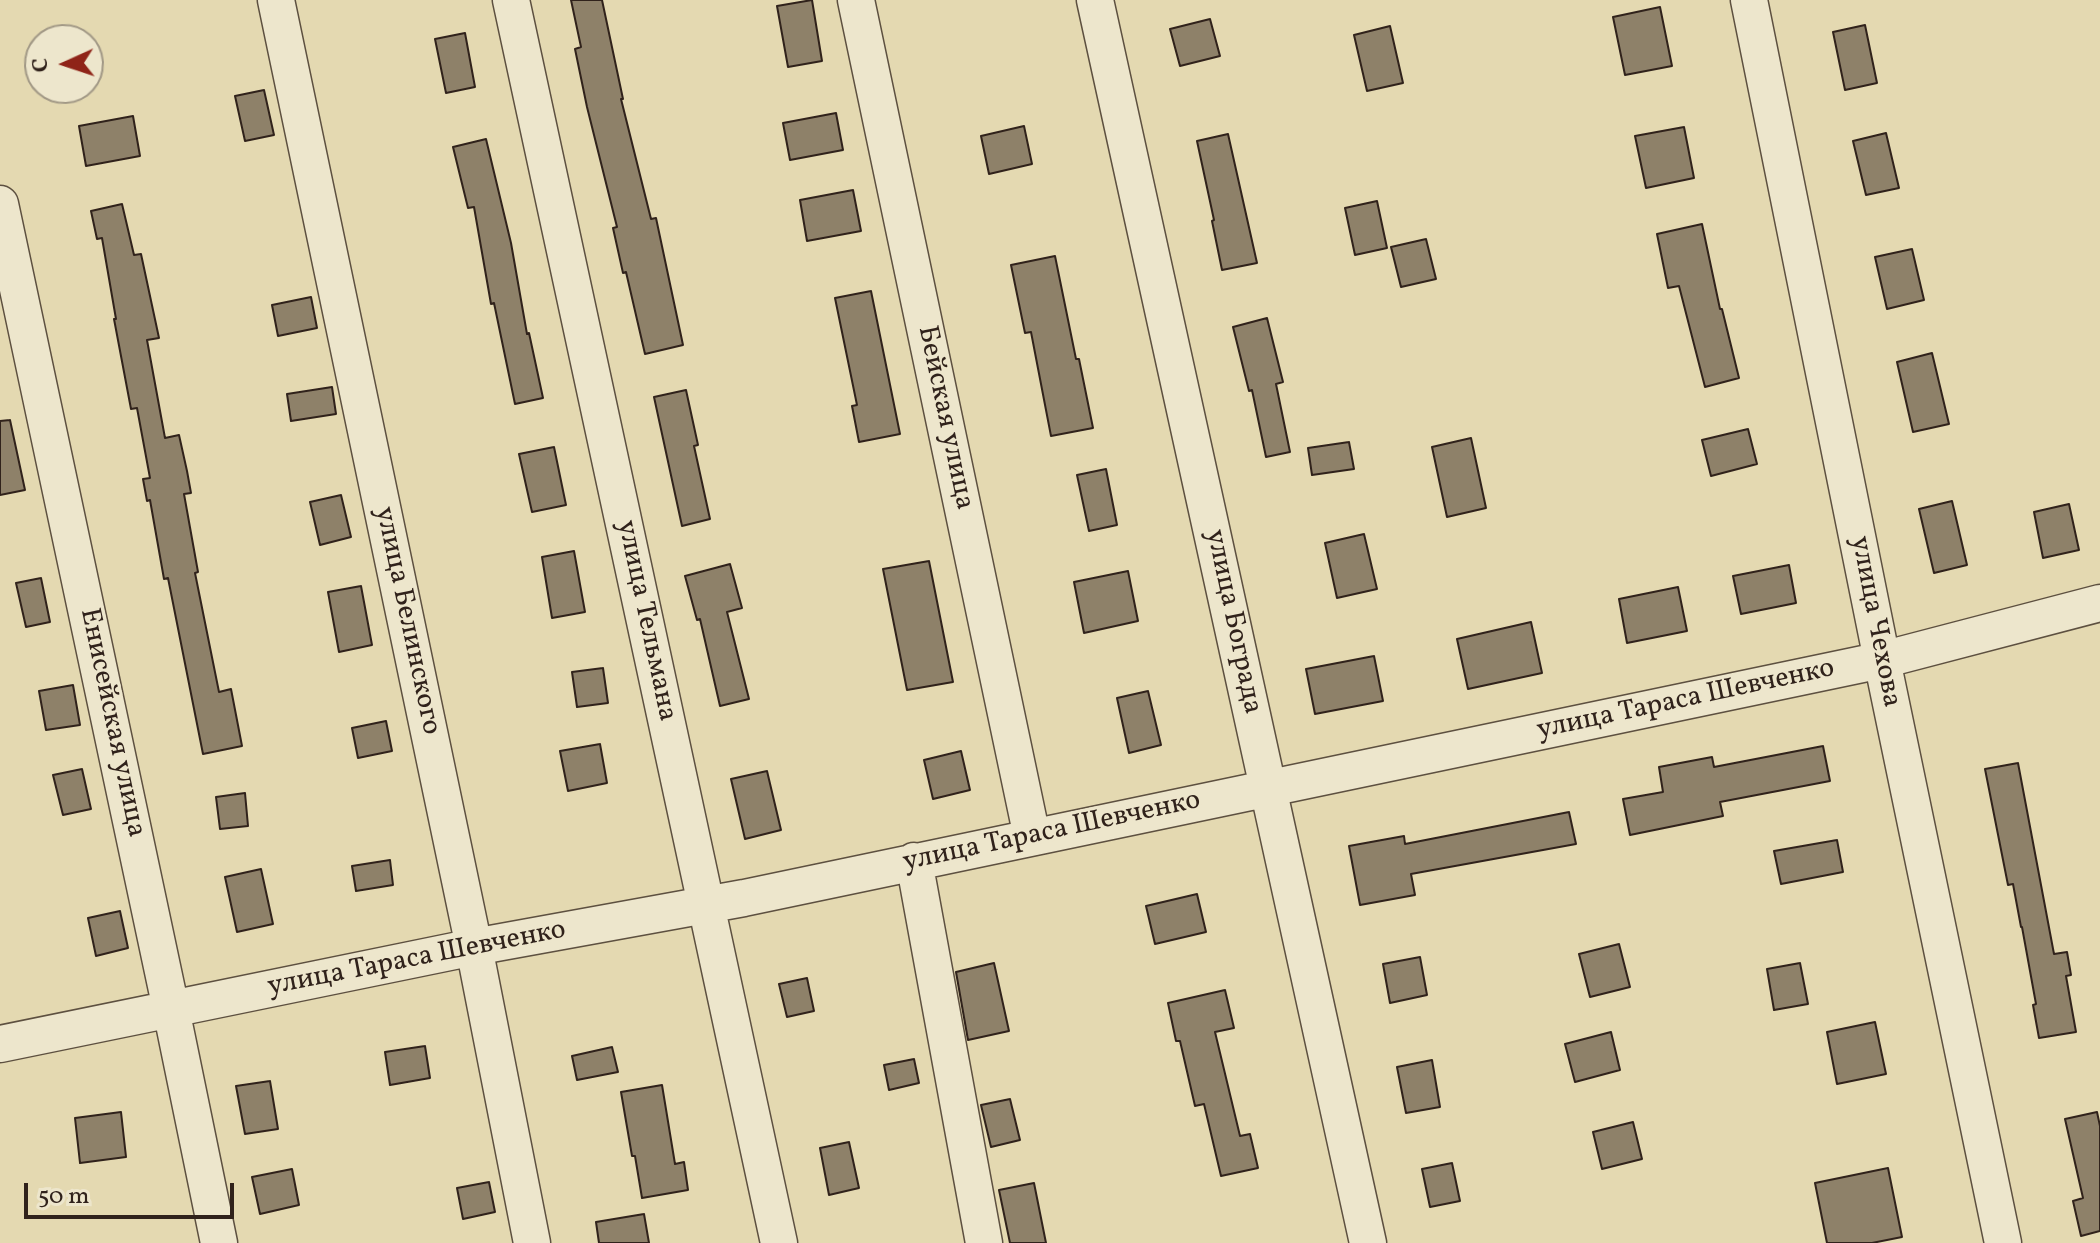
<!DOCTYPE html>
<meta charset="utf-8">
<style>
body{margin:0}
#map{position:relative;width:2100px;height:1243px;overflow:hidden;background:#e4d9b1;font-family:Vollkorn,serif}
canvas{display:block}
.north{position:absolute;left:24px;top:24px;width:80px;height:80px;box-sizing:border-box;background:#ede6cc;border:2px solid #a19885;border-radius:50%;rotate:267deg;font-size:22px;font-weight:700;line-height:32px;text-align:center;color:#30221b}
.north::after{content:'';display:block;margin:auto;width:28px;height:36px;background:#8f2418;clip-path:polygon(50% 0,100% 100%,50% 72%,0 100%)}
.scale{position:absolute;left:24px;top:1183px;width:210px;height:36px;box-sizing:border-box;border:4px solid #30221b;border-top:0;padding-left:10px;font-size:24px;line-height:28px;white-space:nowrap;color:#30221b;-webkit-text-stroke:6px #ede6cc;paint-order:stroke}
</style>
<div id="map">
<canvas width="2100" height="1243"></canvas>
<div class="north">С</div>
<div class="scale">50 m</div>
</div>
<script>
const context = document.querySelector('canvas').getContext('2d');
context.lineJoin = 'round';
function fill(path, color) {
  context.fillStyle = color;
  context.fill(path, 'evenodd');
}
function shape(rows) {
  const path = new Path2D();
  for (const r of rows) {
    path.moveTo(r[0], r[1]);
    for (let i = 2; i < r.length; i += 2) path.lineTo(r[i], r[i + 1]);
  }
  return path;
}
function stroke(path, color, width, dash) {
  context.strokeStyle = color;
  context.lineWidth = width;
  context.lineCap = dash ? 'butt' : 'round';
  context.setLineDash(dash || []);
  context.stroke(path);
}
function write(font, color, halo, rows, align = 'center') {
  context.font = font + ' Vollkorn,serif';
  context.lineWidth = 6;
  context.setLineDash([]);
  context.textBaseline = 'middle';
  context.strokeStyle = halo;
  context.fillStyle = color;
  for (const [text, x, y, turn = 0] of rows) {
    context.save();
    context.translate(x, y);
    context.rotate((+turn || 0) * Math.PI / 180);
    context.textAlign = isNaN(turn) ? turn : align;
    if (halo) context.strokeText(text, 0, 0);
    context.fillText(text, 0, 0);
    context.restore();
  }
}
const building = shape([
 [571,0,602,0,623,99,621,99,651,219,656,218,683,345,645,354,626,272,623,273,613,228,617,227,587,107,575,49,581,47,571,0],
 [812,0,822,61,788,67,777,6,812,0],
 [1660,7,1672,66,1625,75,1613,17,1660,7],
 [1210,19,1220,56,1180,66,1170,29,1210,19],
 [1865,25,1877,83,1845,90,1833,32,1865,25],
 [1390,26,1403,83,1367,91,1354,35,1390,26],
 [465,33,475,87,446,93,435,39,465,33],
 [264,90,274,135,245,141,235,96,264,90],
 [836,113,843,150,790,160,783,123,836,113],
 [133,116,140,156,86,166,79,126,133,116],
 [1024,126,1032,164,989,174,981,136,1024,126],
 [1684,127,1694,178,1646,188,1635,136,1684,127],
 [1886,133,1899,188,1866,195,1853,141,1886,133],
 [1228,134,1257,263,1222,270,1212,221,1214,220,1197,141,1228,134],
 [486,139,511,243,527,334,529,333,543,398,515,404,494,303,491,304,474,207,468,208,453,147,486,139],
 [853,190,861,231,807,241,800,200,853,190],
 [1377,201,1387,248,1355,255,1345,208,1377,201],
 [122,204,134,255,141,254,159,338,147,340,165,438,179,435,187,471,191,493,184,494,198,572,195,573,219,692,231,689,242,746,203,754,168,578,164,579,150,500,147,501,143,479,150,478,137,408,131,409,114,319,116,319,102,238,97,239,91,211,122,204],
 [1702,224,1720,309,1722,309,1739,378,1705,387,1679,286,1668,288,1657,234,1702,224],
 [1426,239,1436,279,1401,287,1391,247,1426,239],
 [1912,249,1924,300,1887,309,1875,257,1912,249],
 [1055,256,1076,359,1079,359,1093,428,1051,436,1031,332,1025,333,1011,265,1055,256],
 [871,291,900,434,859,442,852,406,857,405,835,298,871,291],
 [311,297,317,328,278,336,272,305,311,297],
 [1267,318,1283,382,1276,384,1290,452,1266,457,1252,390,1249,391,1233,327,1267,318],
 [1932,353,1949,424,1913,432,1897,362,1932,353],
 [332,387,336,414,291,421,287,394,332,387],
 [686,390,698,445,694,446,710,519,682,526,654,397,686,390],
 [10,420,25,490,0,495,0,421,10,420],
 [1748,429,1757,464,1711,476,1702,440,1748,429],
 [1471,438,1486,508,1447,517,1432,447,1471,438],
 [1349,442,1354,469,1312,475,1308,448,1349,442],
 [554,447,566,505,532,512,519,454,554,447],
 [1106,469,1117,525,1089,531,1077,475,1106,469],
 [341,495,351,537,320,545,310,502,341,495],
 [1952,501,1967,565,1934,573,1919,509,1952,501],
 [2069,504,2079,550,2043,558,2034,512,2069,504],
 [1364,534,1377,589,1337,598,1325,543,1364,534],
 [574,551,585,612,552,618,542,557,574,551],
 [929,561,953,682,907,690,883,569,929,561],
 [730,564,742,608,727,612,749,699,720,706,700,619,697,620,685,576,730,564],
 [1789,565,1796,603,1741,614,1733,576,1789,565],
 [1128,571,1138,621,1084,633,1074,582,1128,571],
 [41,578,50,622,26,627,16,583,41,578],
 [361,586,372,645,339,652,328,592,361,586],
 [1678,587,1687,631,1627,643,1619,599,1678,587],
 [1531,622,1542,673,1468,689,1457,639,1531,622],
 [1374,656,1383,701,1315,714,1306,669,1374,656],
 [603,668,608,703,577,707,572,672,603,668],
 [73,685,80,725,46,730,39,691,73,685],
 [1148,691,1161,745,1129,753,1117,698,1148,691],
 [386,721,392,751,358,758,352,728,386,721],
 [600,744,607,783,568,791,560,751,600,744],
 [1823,746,1830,781,1720,802,1723,816,1630,835,1623,799,1663,792,1659,767,1712,757,1714,767,1823,746],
 [961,751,970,790,933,799,924,760,961,751],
 [2018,763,2054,954,2067,952,2071,975,2066,976,2076,1032,2039,1038,2033,1005,2036,1004,2022,927,2021,927,2013,884,2008,885,1985,769,2018,763],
 [82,769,91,809,63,815,53,775,82,769],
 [767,771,781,830,745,839,731,779,767,771],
 [245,793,248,826,220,829,216,797,245,793],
 [1569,812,1576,844,1411,874,1415,895,1360,905,1349,846,1404,836,1405,844,1569,812],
 [1837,840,1843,872,1781,884,1774,851,1837,840],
 [390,860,393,885,356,891,352,866,390,860],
 [261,869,273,924,237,932,225,877,261,869],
 [1197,894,1206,932,1155,944,1146,906,1197,894],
 [120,911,128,948,96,956,88,918,120,911],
 [1619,944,1630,987,1590,997,1579,954,1619,944],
 [1420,957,1427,995,1390,1003,1383,964,1420,957],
 [994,963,1009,1031,968,1040,956,972,994,963],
 [1800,963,1808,1004,1774,1010,1767,969,1800,963],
 [807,978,814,1011,787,1017,779,984,807,978],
 [1225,990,1234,1028,1215,1032,1240,1136,1250,1134,1258,1168,1221,1176,1204,1104,1195,1106,1180,1041,1176,1041,1168,1003,1225,990],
 [1875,1022,1886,1074,1837,1084,1827,1032,1875,1022],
 [1611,1032,1620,1070,1575,1082,1565,1044,1611,1032],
 [425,1046,430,1078,390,1085,385,1052,425,1046],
 [612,1047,618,1072,577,1080,572,1056,612,1047],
 [914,1059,919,1083,889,1090,884,1065,914,1059],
 [1432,1060,1440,1107,1406,1113,1397,1067,1432,1060],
 [270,1081,278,1129,245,1134,236,1086,270,1081],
 [662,1085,675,1164,684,1162,688,1190,642,1198,635,1156,632,1156,621,1092,662,1085],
 [1010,1099,1020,1140,991,1147,981,1105,1010,1099],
 [121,1112,126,1157,80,1163,75,1118,121,1112],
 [2097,1112,2100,1126,2100,1231,2081,1236,2073,1201,2083,1198,2065,1119,2097,1112],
 [1633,1122,1642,1159,1602,1169,1593,1132,1633,1122],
 [849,1142,859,1188,829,1195,820,1148,849,1142],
 [1452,1163,1460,1201,1430,1207,1422,1169,1452,1163],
 [1888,1168,1902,1237,1872,1243,1827,1243,1815,1183,1888,1168],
 [292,1169,299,1205,260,1214,252,1177,292,1169],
 [489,1182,495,1212,463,1219,457,1188,489,1182],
 [1034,1183,1046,1243,1010,1243,999,1190,1034,1183],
 [644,1214,649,1243,599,1243,596,1222,644,1214]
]);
const minor = shape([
 [276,0,474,947,532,1243],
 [511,0,779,1243],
 [856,0,1032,837],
 [1095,0,1368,1243],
 [1749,0,1882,660,2003,1243],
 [0,204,171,1009,219,1243],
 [914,861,984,1243],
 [0,1044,474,947,744,898,1882,660,2100,603]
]);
const streetNames = [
 ["Бейская улица",944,418,78],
 ["улица Белинского",406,621,78],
 ["улица Тельмана",645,621,78],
 ["улица Бограда",1232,622,78],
 ["улица Чехова",1874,622,79],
 ["улица Тараса Шевченко",1686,701,-12],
 ["Енисейская улица",111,723,78],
 ["улица Тараса Шевченко",1052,833,-12],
 ["улица Тараса Шевченко",417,960,-11]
];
fill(building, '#8e8169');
stroke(building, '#30221b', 2);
stroke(minor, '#5d5040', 39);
stroke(minor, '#ede6cc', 36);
write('28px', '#30221b', '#ede6cc', streetNames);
</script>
